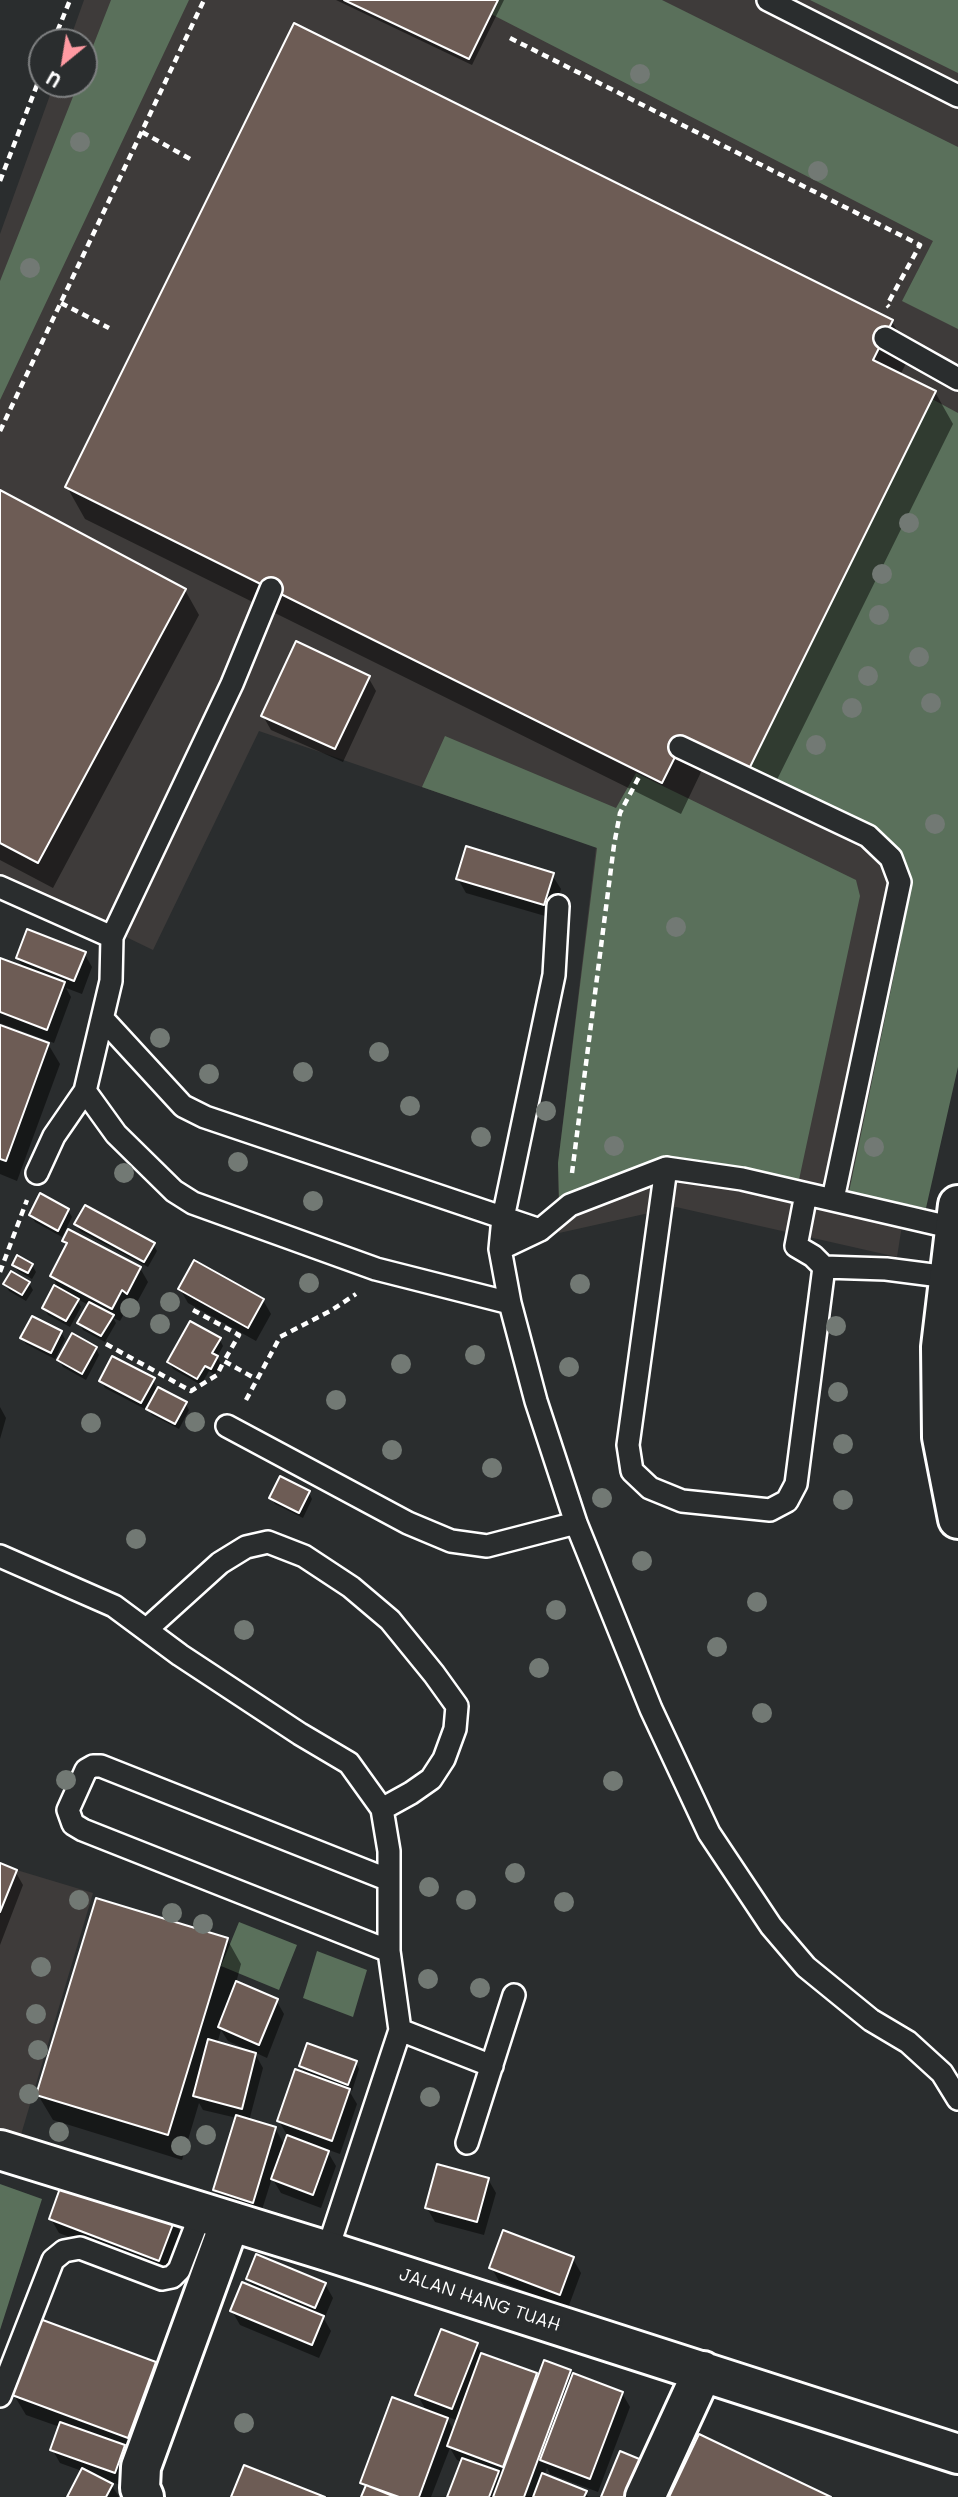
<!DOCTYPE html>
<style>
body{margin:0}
#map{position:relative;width:958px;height:2497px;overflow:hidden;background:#2a2d2e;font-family:Mali,sans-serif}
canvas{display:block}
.north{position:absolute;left:28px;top:28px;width:70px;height:70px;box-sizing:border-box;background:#2a2d2e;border:2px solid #7f8182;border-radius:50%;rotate:210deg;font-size:19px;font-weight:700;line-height:28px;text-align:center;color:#fff}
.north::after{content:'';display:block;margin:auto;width:24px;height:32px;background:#ff9aa2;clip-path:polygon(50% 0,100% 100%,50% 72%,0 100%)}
</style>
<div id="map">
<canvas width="958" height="2497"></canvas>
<div class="north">U</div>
</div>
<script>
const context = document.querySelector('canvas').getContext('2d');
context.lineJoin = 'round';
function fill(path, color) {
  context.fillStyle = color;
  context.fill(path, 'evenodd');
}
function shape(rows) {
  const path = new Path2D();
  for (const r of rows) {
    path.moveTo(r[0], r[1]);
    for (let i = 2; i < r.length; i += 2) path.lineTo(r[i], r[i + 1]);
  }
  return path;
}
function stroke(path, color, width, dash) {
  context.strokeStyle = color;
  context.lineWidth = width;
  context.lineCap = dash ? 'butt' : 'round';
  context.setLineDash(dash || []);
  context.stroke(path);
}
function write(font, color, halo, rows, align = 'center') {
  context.font = font + ' Mali,sans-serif';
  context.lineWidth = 6;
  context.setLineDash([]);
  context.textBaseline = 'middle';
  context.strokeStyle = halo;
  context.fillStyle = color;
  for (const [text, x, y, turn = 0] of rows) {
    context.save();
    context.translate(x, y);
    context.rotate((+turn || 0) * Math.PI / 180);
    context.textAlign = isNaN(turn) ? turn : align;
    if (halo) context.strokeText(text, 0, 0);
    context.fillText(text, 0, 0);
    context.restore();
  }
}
const built = shape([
 [84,0,958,0,958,870,897,1257,676,1207,559,1233,558,1163,596,847,259,731,153,950,0,876,0,234,54,84,84,84,84,42,69,42],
 [0,1865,93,1893,20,2138,0,2132]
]);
const green = shape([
 [111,0,189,0,0,400,0,281,78,84,84,84,84,69],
 [498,0,662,0,958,147,958,329,902,301,933,241,491,14],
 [810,0,958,0,958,73],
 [932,399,958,413,958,1067,926,1208,849,1192,900,946,906,904,902,867,748,771],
 [445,736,616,808,636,773,856,880,860,896,797,1189,665,1165,559,1198,558,1163,597,848,422,787],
 [239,1922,297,1945,279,1990,221,1966],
 [317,1951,367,1970,353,2017,303,1998],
 [0,2184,42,2199,0,2330]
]);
const shadow = shape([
 [336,0,504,0,472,65],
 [295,26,892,322,911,354,900,375,935,392,953,424,766,802,702,770,681,814,85,519,67,487],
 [0,492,185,590,199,615,53,888,0,860],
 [368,677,376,691,343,762,271,730,263,716],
 [552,875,561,889,552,918,466,893,458,879],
 [84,953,92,967,82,994,66,988,71,997,54,1043,0,1023,0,960,24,968,17,958],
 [0,1027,48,1044,60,1064,17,1181,0,1174],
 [68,1210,72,1217,62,1237,35,1222,31,1215],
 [76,1224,153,1244,157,1251,148,1267,80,1231],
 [64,1241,140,1268,148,1282,135,1306,130,1303,120,1321,113,1318,116,1323,105,1342,83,1330,79,1323,89,1305,77,1299,81,1307,70,1327,48,1315,44,1308,60,1291,52,1276,67,1247],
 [14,1265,32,1265,36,1272,32,1279,18,1271],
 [29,1283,33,1290,26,1301,9,1291,5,1284],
 [180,1289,263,1300,271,1314,256,1341,188,1303],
 [61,1332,65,1339,55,1359,26,1344,22,1338],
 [220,1340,223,1346,217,1357,221,1364,215,1375,209,1371,201,1385,173,1369,169,1362],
 [96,1348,99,1355,86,1380,63,1367,59,1360],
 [153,1379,156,1388,185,1403,189,1410,179,1429,152,1415,146,1406,145,1409,105,1388,101,1381],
 [0,1407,6,1418,0,1439],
 [309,1493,312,1499,303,1518,275,1504,271,1497],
 [0,1865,15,1871,23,1885,0,1945],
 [227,1939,241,1964,236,1983,276,2000,284,2014,267,2058,254,2052,263,2068,249,2121,275,2128,285,2146,287,2135,279,2121,306,2075,301,2066,356,2063,359,2069,352,2091,348,2089,357,2104,340,2154,326,2149,336,2166,321,2208,281,2193,272,2178,260,2216,223,2204,215,2190,237,2118,203,2110,199,2103,182,2160,53,2120,38,2095],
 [221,2030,228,2041,248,2050,247,2052,217,2044],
 [488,2179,496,2193,484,2235,435,2222,427,2208],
 [130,2213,174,2221,182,2235,167,2274,59,2233,51,2219],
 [573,2259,581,2273,568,2308,499,2281,491,2267],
 [248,2279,325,2284,333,2298,324,2319,331,2331,319,2358,240,2325,232,2311,254,2289],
 [476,2345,483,2355,536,2374,539,2379,569,2371,573,2377,622,2393,630,2407,598,2492,550,2474,547,2468,544,2476,585,2492,588,2497,449,2497,462,2462,457,2460,450,2448,431,2497,363,2497,366,2489,362,2483,427,2412,417,2394],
 [446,2416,458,2421,454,2431],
 [155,2363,166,2383,123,2486,109,2481,119,2497,69,2497,82,2471,60,2463,52,2449,60,2427,26,2415,14,2395]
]);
const building = shape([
 [344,0,498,0,469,59,344,0],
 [294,23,893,320,873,360,936,391,748,771,684,739,662,783,65,487,294,23],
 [0,490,186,589,38,863,0,843,0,490],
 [296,641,370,676,335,749,261,716,296,641],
 [466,846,554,873,544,905,456,879,466,846],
 [27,929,86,952,74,981,16,958,27,929],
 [0,958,65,982,47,1030,0,1012,0,958],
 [0,1025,49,1043,6,1161,0,1159,0,1025],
 [40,1193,69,1209,58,1231,29,1215,40,1193],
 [85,1205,155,1243,144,1262,74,1224,85,1205],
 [68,1229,141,1267,127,1294,122,1290,112,1309,50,1276,67,1243,62,1241,68,1229],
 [17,1255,33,1264,28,1273,12,1265,17,1255],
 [194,1260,264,1299,248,1328,178,1289,194,1260],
 [11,1271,30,1282,22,1295,3,1284,11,1271],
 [54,1285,79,1299,66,1321,42,1308,54,1285],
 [89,1302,114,1315,101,1336,77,1323,89,1302],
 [32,1316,62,1331,51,1353,20,1338,32,1316],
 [190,1321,221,1338,212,1353,218,1356,211,1369,205,1366,197,1379,167,1362,190,1321],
 [72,1333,97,1347,82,1374,57,1360,72,1333],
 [112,1356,155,1378,141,1403,99,1381,112,1356],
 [158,1387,187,1402,175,1424,146,1409,158,1387],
 [280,1476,310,1491,299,1513,269,1498,280,1476],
 [0,1863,17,1870,0,1912,0,1863],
 [96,1898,228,1938,168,2135,36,2095,96,1898],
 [236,1981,278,1999,259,2045,218,2027,236,1981],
 [208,2039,256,2053,242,2109,193,2096,208,2039],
 [307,2043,357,2061,348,2085,299,2066,307,2043],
 [295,2069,350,2089,332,2141,277,2121,295,2069],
 [236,2115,276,2127,253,2203,213,2190,236,2115],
 [287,2135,329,2151,313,2195,271,2179,287,2135],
 [437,2164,489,2178,477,2222,425,2208,437,2164],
 [64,2177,99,2199,129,2210,132,2203,175,2219,159,2261,49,2219,64,2177],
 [503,2230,574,2257,560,2295,489,2268,503,2230],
 [256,2254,326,2283,315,2308,246,2279,256,2254],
 [242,2282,324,2316,312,2345,230,2311,242,2282],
 [40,2319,156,2362,128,2438,12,2395,40,2319],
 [441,2329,478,2343,452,2409,415,2395,441,2329],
 [481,2353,537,2373,503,2467,447,2446,481,2353],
 [544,2360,571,2370,524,2497,493,2497,544,2360],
 [573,2373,623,2392,590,2479,540,2460,573,2373],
 [392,2397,448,2418,419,2497,399,2497,360,2483,392,2397],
 [60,2422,125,2445,115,2473,50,2450,60,2422],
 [699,2434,831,2497,669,2497,699,2434],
 [620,2451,649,2463,635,2497,601,2497,620,2451],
 [462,2458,499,2471,489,2497,447,2497,462,2458],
 [244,2465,325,2497,231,2497,244,2465],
 [82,2468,113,2484,106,2497,67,2497,82,2468],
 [542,2473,587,2491,584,2497,533,2497,542,2473],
 [366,2485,395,2497,361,2497,366,2485]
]);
const path = shape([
 [510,38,920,245,887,305,889,307],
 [53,42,70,0],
 [142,132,192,160],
 [0,181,42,72],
 [61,303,109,328],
 [0,431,204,0],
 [572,1173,614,845,620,813,639,777],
 [0,1272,27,1200],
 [193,1310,239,1335,224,1361],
 [106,1344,191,1391,217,1375,224,1361,256,1379],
 [246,1400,280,1337,332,1310,356,1294]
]);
const service = shape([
 [768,0,958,96],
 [885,338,958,379],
 [680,747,868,836,891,858,900,882,833,1199],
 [0,887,112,937],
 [558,906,554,975,503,1218,500,1249,510,1303,536,1401,576,1523,651,1709,709,1833,771,1926,806,1967,871,2020,908,2042,942,2073,958,2099],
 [103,1019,183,1106,205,1117,540,1230],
 [85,1091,116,1134,174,1191,193,1203,376,1269,510,1303],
 [666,1168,628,1445,632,1471,650,1488,682,1501,770,1510,787,1501,796,1484,824,1267,813,1256,796,1246,806,1194],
 [37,1173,54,1136,85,1091,111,981,112,937,232,684,271,589],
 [500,1249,540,1230,570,1205,666,1168,742,1179,954,1228],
 [824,1267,886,1269,948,1277],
 [227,1426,408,1523,451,1541,487,1546,576,1523],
 [0,1556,114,1606,180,1655,300,1734,349,1763,382,1809,389,1851,389,1951,400,2030,327,2251],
 [147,1629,220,1563,246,1547,268,1542,304,1556,351,1587,390,1620,434,1674,457,1706,455,1729,444,1759,431,1779,411,1793,382,1809],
 [389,1951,83,1830,73,1824,68,1810,86,1770,93,1766,101,1766,389,1880],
 [400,2030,492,2066],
 [467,2143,514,1995],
 [0,2396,53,2260,64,2251,80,2248,162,2279,172,2277,179,2270,201,2213]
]);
const minor = shape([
 [958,1205,941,1347,942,1437,958,1519],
 [0,2150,327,2251,958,2454],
 [144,2497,140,2488,141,2467,230,2222],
 [645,2497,703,2371]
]);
const trees = [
 [640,74],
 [80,142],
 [818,171],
 [30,268],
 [909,523],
 [882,574],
 [879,615],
 [919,657],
 [868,676],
 [931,703],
 [852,708],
 [816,745],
 [935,824],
 [676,927],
 [160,1038],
 [379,1052],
 [303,1072],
 [209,1074],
 [410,1106],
 [546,1111],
 [481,1137],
 [614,1146],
 [874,1147],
 [238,1162],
 [124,1173],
 [313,1201],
 [309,1283],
 [580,1284],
 [170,1302],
 [130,1308],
 [160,1324],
 [836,1326],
 [475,1355],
 [401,1364],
 [569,1367],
 [838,1392],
 [336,1400],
 [195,1422],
 [91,1423],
 [843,1444],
 [392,1450],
 [492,1468],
 [602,1498],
 [843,1500],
 [136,1539],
 [642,1561],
 [757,1602],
 [556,1610],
 [244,1630],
 [717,1647],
 [539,1668],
 [762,1713],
 [66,1780],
 [613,1781],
 [515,1873],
 [429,1887],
 [79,1900],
 [466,1900],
 [564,1902],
 [172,1913],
 [203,1924],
 [41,1967],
 [428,1979],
 [480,1988],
 [36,2014],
 [38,2050],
 [29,2094],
 [430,2097],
 [59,2132],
 [206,2135],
 [181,2146],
 [244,2423]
];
const streetNames = [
 ["JALAN HANG TUAH",480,2300,18]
];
fill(built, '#3e3b3a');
fill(green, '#5a705b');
fill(shadow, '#0007');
fill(building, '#6d5c55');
stroke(building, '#fff', 2);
stroke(service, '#fff', 26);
stroke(minor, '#fff', 44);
stroke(path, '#fff', 4.5, [7, 5]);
stroke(service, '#2a2d2e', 21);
stroke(minor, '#2a2d2e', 38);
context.fillStyle = '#727974';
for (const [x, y] of trees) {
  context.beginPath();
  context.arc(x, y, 10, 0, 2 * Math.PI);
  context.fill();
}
write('18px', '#fff', '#2a2d2e', streetNames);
</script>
